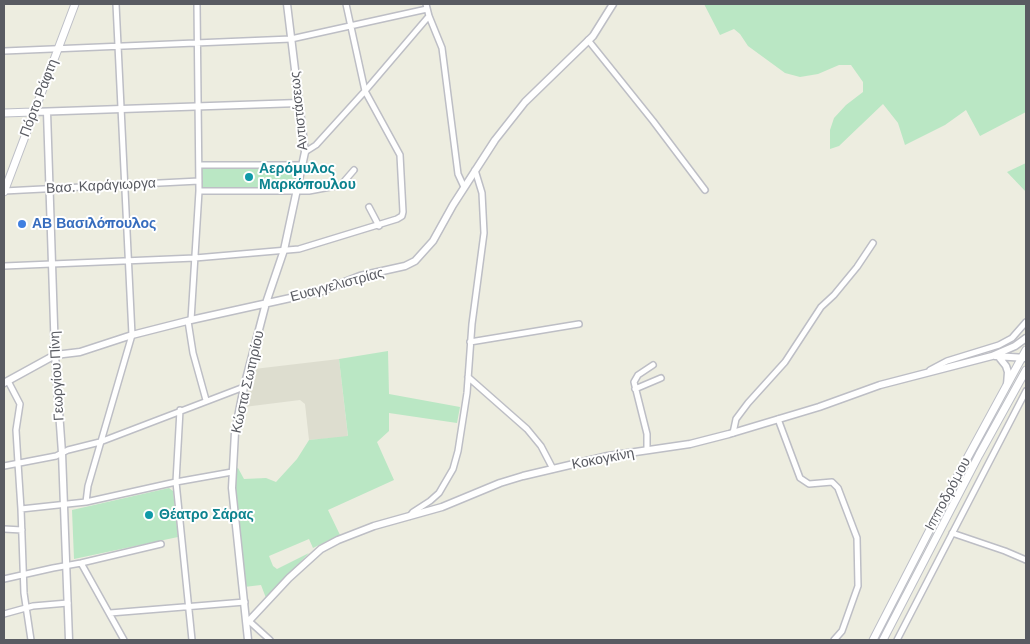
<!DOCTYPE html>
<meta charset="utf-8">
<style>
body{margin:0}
#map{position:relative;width:1030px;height:644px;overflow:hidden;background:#edede0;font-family:Montserrat,sans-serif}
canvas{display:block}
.frame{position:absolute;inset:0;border:5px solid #595b62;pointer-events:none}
</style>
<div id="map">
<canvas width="1030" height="644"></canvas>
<div class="frame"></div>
</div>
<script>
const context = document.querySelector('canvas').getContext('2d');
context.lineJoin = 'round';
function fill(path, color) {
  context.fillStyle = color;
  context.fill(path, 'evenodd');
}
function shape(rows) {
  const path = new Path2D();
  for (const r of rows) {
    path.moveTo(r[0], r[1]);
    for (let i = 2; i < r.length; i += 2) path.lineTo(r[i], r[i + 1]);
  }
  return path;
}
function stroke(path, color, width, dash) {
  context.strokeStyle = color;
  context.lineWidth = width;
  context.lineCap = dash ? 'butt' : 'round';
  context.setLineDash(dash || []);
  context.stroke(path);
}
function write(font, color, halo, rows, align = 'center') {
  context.font = font + ' Montserrat,sans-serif';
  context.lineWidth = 4;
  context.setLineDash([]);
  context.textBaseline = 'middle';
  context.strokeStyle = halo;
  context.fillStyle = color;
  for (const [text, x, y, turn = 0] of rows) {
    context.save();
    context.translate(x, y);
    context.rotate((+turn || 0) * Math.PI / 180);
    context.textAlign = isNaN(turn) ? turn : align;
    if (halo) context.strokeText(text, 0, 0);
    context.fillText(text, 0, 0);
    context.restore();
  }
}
const education = shape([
 [339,359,348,437,309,440,305,404,300,400,244,407,254,369]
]);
const green = shape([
 [704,4,1026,4,1026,112,980,136,966,110,945,125,905,145,898,123,883,104,839,146,830,149,830,130,834,118,846,105,863,92,863,82,851,65,839,65,818,74,800,77,785,73,748,46,740,34,734,29,720,35],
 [1026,163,1026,192,1007,172],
 [202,167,297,167,293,189,202,189],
 [388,351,389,394,460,407,457,423,389,413,389,431,377,442,394,480,328,510,340,535,313,548,309,539,269,556,273,566,277,569,309,553,266,598,261,585,244,587,234,489,234,470,238,468,244,479,266,478,276,482,297,459,309,440,348,436,339,359],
 [169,488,173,491,178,537,74,559,72,510]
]);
const minor = shape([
 [426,4,429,16,442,48,458,174,464,187],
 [588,40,653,121,705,190],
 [4,51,291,39,427,9],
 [305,152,316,145,365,91,429,16],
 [199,165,303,165],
 [4,191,199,181],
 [199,191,309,191,341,185,354,170],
 [369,207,379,226],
 [4,266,195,258,299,249,397,219,402,216,403,212,400,155,365,91,346,4],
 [191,320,199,191,197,4],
 [188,321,193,353,206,400],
 [470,342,579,324],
 [930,370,947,361,999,345,1012,338,1026,322],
 [468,377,527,429,541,446,553,469],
 [8,381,20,404,16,430,18,463,21,509,24,593,31,640],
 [635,389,661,378],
 [180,410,176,482,192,640],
 [778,419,800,478,809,484,832,482,838,488,857,538,858,586,842,631,834,640],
 [733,433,736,419,748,403,785,362,821,307,834,295,857,267,873,243],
 [647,450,647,434,634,382,638,375,653,365],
 [4,466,56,456,68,450,100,442,244,387],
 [86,502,88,486,132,335,116,4],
 [21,509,86,502,176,482,232,472],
 [410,516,413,512,430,501,439,493,453,469,458,451,467,393,472,324,484,233,482,193,475,170],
 [4,529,22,530],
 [952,533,1005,551,1026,560],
 [81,563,124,640],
 [4,579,53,568,81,563,161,544],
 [110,613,245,602],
 [4,614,33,606,68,603],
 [249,621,270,640],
 [897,640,1026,391]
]);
const tertiary = shape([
 [33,112,299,103],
 [47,112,55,355,62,453,69,640],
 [995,356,1026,358],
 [998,356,1006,366,1008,372,1007,385],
 [4,383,55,355,80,352,132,335,191,320,322,291,360,276,405,266,415,261,433,241,453,205,495,140,525,102,593,36,613,4],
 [247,623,289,578,321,549,338,540,374,526,442,507,500,483,523,476,608,456,690,444,729,434,819,407,880,385,992,356,1015,346,1026,338],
 [248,640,232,488,235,432,244,387,266,303,284,250,305,152,287,4]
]);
const secondary = shape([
 [4,113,33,112],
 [4,192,75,4],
 [873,640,958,475,1026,350],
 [883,640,979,455,1026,370]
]);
const markers = [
 [249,177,5,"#0f9aa8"],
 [22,224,5,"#3f7fe0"],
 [149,515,5,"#0f9aa8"]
];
const streetNames = [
 ["Πόρτο Ράφτη",39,98,-69],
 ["Αντιστάσεως",299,111,-96],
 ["Βασ. Καράγιωργα",101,186,-3],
 ["Ευαγγελιστρίας",337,285,-15],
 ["Γεωργίου Πίνη",57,376,-93],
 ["Κώστα Σωτηρίου",248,382,-77],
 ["Κοκογκίνη",603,459,-11],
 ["Ιπποδρόμου",948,494,-62]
];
const cultureNames = [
 ["Αερόμυλος",259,169],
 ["Μαρκόπουλου",259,185],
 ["Θέατρο Σάρας",159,515]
];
const shopNames = [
 ["ΑΒ Βασιλόπουλος",32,224]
];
fill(education, '#ddddcf');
fill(green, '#bae7c4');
stroke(minor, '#bdbec5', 8);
stroke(tertiary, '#bdbec5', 9);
stroke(secondary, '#bdbfc7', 9);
stroke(minor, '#fff', 5);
stroke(tertiary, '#fff', 6);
stroke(secondary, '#fff', 7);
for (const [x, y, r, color] of markers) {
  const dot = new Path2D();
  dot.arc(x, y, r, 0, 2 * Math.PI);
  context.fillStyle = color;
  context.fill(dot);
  stroke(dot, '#fff', 2);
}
write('14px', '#595b62', '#fff', streetNames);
write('bold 14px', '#0d838f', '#fff', cultureNames, 'left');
write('bold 14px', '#366cbe', '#fff', shopNames, 'left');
</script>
